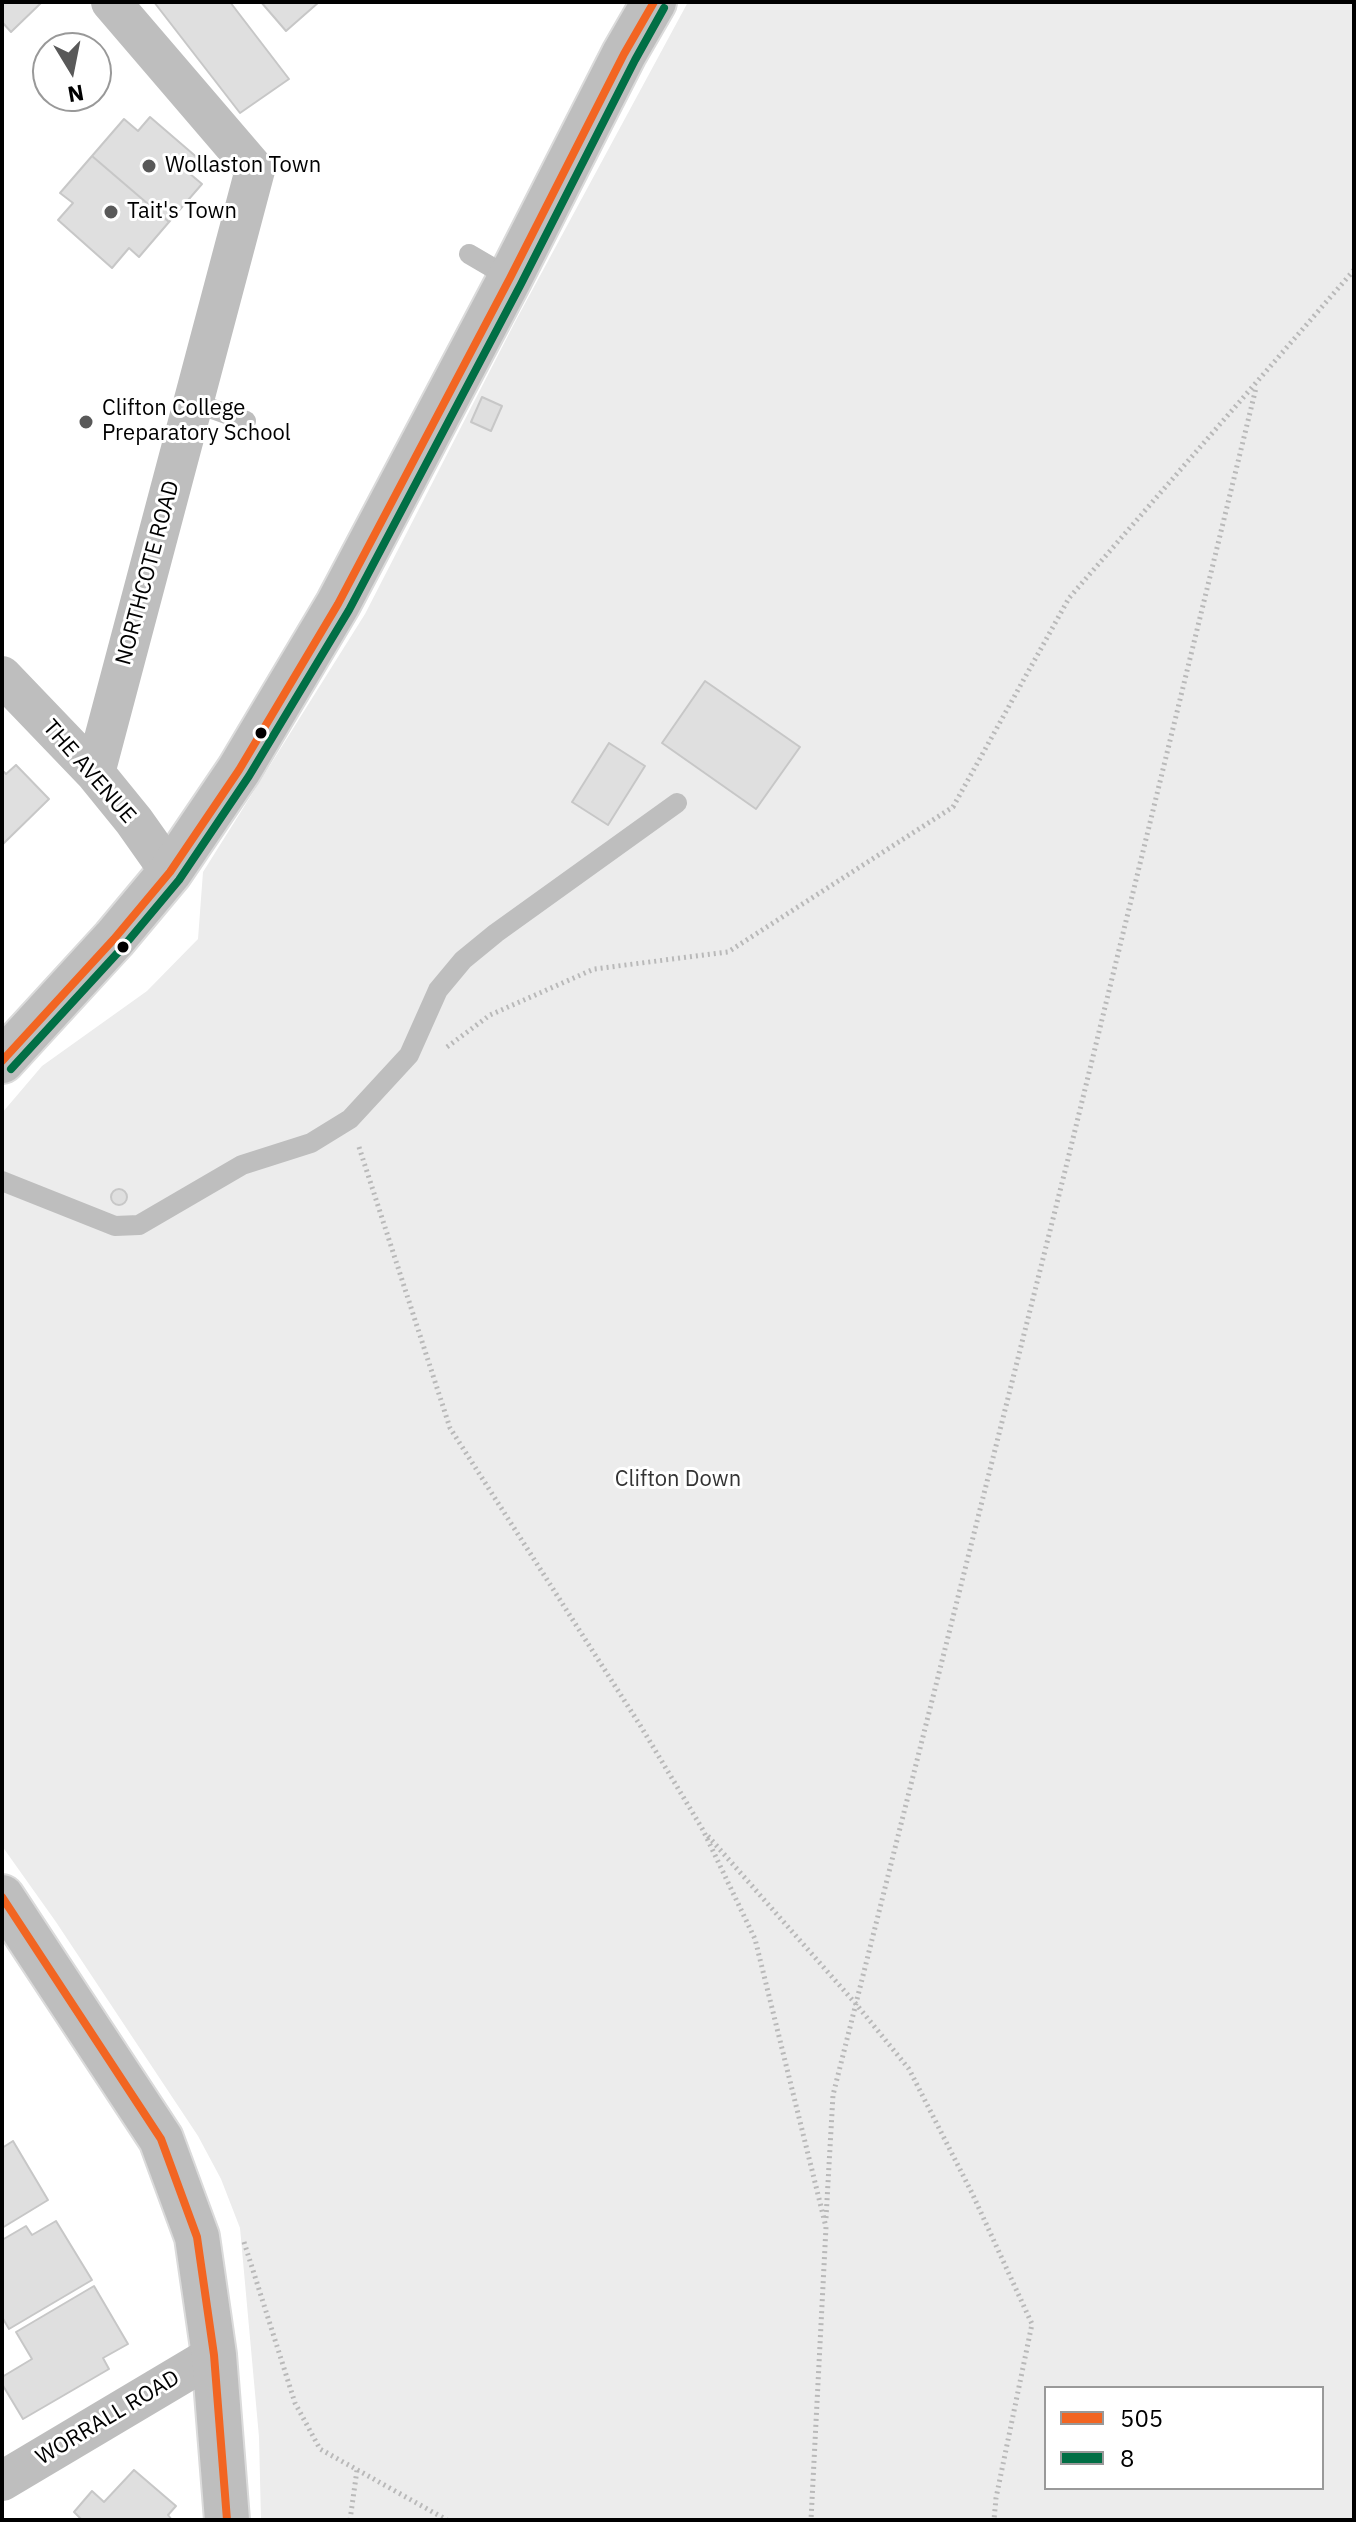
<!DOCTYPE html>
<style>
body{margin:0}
#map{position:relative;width:1356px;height:2522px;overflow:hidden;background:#fff;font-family:"IBM Plex Sans",sans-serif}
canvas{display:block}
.frame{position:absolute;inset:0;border:4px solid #000;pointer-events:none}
.legend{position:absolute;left:1044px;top:2386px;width:280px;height:104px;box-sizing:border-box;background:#fff;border:2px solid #999;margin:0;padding:10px 14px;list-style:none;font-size:24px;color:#000}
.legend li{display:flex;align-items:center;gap:16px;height:40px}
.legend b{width:40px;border:2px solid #999}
.north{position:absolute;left:32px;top:32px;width:80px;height:80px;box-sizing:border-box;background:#fff;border:2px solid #999;border-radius:50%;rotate:170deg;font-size:22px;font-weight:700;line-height:32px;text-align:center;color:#000}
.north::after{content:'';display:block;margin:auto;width:28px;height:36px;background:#595959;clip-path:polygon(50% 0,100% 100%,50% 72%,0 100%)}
</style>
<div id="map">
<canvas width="1356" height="2522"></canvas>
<div class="frame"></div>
<ul class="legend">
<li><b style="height:10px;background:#f26522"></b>505</li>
<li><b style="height:10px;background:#016f45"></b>8</li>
</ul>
<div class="north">N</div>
</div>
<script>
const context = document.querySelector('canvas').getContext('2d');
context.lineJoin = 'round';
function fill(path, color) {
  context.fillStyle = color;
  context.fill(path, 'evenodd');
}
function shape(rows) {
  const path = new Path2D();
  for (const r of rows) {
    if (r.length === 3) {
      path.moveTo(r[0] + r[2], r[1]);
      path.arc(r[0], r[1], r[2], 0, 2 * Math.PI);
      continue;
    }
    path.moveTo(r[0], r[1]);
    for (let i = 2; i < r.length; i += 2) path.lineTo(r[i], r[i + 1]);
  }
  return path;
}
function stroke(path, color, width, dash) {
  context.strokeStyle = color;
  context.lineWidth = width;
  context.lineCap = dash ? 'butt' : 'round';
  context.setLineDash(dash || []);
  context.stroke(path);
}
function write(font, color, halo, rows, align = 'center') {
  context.font = font + ' "IBM Plex Sans",sans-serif';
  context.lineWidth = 6;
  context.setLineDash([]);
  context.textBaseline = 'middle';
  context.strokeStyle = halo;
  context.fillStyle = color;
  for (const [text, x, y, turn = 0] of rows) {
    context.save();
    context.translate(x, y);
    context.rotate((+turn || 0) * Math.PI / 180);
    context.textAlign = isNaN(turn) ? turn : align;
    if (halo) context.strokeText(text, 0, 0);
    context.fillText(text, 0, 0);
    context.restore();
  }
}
const green = shape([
 [688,2,1354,2,1354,2520,261,2520,259,2437,240,2228,221,2179,198,2136,56,1922,2,1846,2,1113,42,1066,147,991,198,939,203,872,365,614,515,322],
 [1046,2388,1322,2388,1322,2488,1046,2488]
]);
const building = shape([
 [2,2,42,2,11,32,2,22,2,2],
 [154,2,230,2,289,79,240,113,154,2],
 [261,2,319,2,286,31,261,2],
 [150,117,200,160,189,173,202,184,169,222,92,156,124,119,138,131,150,117],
 [92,156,169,222,139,257,129,248,112,268,58,220,73,203,60,193,92,156],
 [482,397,502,406,491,431,471,422,482,397],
 [705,681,800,747,756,809,662,743,705,681],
 [609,743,645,766,608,825,572,802,609,743],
 [16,765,49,799,2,845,2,770,6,774,16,765],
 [119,1197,8],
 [13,2141,48,2200,2,2228,2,2148,13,2141],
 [56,2221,92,2280,9,2329,2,2317,2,2240,26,2226,32,2235,56,2221],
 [94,2286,128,2344,103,2358,109,2369,23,2419,2,2384,2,2377,32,2359,16,2332,94,2286],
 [134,2470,176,2506,168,2515,172,2520,82,2520,74,2512,92,2491,104,2502,134,2470]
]);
const path = shape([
 [447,1047,490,1015,594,969,728,952,953,807,1069,598,1354,270],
 [359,1147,450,1428,640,1725,703,1830,755,1939,826,2227,811,2520],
 [708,1836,856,2004,909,2069,972,2193,1032,2324,996,2498,994,2520],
 [826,2218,833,2095,1067,1163,1256,388],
 [244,2242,295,2403,320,2449,447,2520],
 [350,2520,357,2470]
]);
const lane = shape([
 [469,254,510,278],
 [193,402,246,421],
 [2,1181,115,1226,139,1225,242,1165,311,1143,350,1119,409,1055,438,990,463,960,496,933,677,803]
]);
const street = shape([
 [2,676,95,773,134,821,170,872],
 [95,773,255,170,111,2],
 [2,2481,214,2355]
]);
const primary = shape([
 [2,1061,114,939,170,872,239,770,338,604,510,278,624,54,654,2],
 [2,1897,161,2139,197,2237,214,2355,227,2520]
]);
const bus1 = shape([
 [2,1061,114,939,170,872,239,770,338,604,510,278,624,54,654,2],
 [2,1897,161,2139,197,2237,214,2355,227,2520]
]);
const bus2 = shape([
 [11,1069,123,947,179,880,249,776,349,610,521,284,635,60,664,8]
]);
const markers = [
 [149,166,8,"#595959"],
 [111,212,8,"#595959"],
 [86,422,8,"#595959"],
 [261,733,7,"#000"],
 [123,947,7,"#000"]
];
const poiNames = [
 ["Wollaston Town",165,166],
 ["Tait's Town",127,212],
 ["Clifton College",102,409],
 ["Preparatory School",102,434]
];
const streetNames = [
 ["NORTHCOTE ROAD",148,573,-75],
 ["THE AVENUE",89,772,49],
 ["WORRALL ROAD",108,2418,-31]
];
const parkNames = [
 ["Clifton Down",678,1480]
];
fill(green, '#ececec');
fill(building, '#dfdfdf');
stroke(building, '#c7c7c7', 2);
stroke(primary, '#dbdbdb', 48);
stroke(path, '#b9b9b9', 5, [2, 4]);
stroke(lane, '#bebebe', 20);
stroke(street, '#bebebe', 40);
stroke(primary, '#bebebe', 44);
stroke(bus1, '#f26522', 8);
stroke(bus2, '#016f45', 8);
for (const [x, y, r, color] of markers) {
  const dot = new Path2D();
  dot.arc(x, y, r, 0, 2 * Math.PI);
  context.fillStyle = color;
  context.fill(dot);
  stroke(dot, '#fff', 3);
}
write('22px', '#000', '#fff', poiNames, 'left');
write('22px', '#000', '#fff', streetNames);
write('22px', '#333', '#fff', parkNames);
</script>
